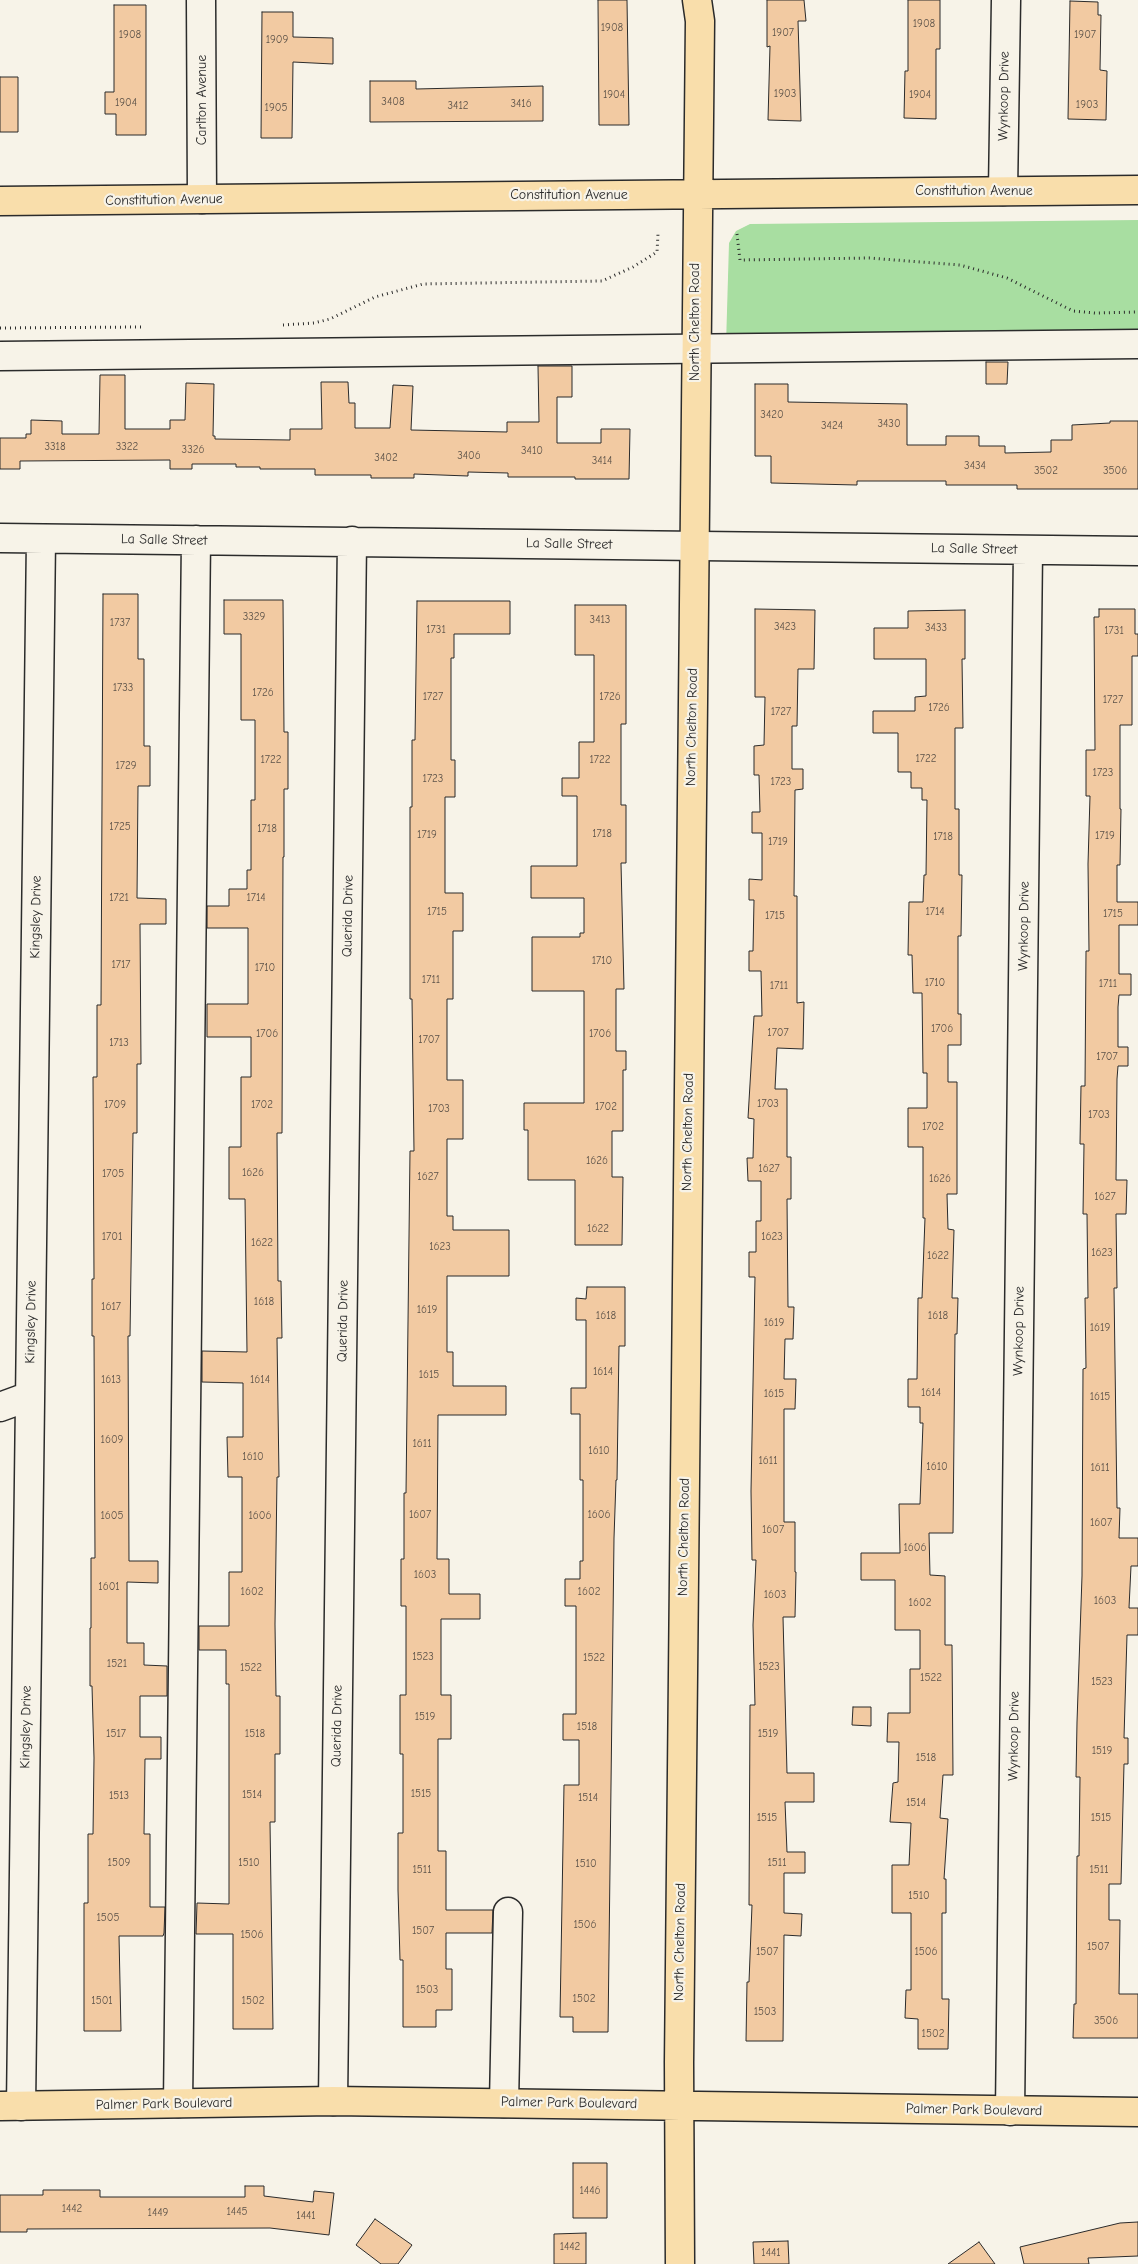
<!DOCTYPE html>
<style>
body{margin:0}
canvas{display:block;background:#f7f3e8}
</style>
<canvas width="1138" height="2264"></canvas>
<script>
const context = document.querySelector('canvas').getContext('2d');
context.lineJoin = 'round';
function fill(path, color) {
  context.fillStyle = color;
  context.fill(path, 'evenodd');
}
function shape(rows) {
  const path = new Path2D();
  for (const r of rows) {
    path.moveTo(r[0], r[1]);
    for (let i = 2; i < r.length; i += 2) path.lineTo(r[i], r[i + 1]);
  }
  return path;
}
function stroke(path, color, width, dash) {
  context.strokeStyle = color;
  context.lineWidth = width;
  context.lineCap = dash ? 'butt' : 'round';
  context.setLineDash(dash || []);
  context.stroke(path);
}
function write(font, color, halo, rows, align = 'center') {
  context.font = font + ' "Comic Neue",sans-serif';
  context.lineWidth = 4.5;
  context.setLineDash([]);
  context.textBaseline = 'middle';
  context.strokeStyle = halo;
  context.fillStyle = color;
  for (const [text, x, y, turn = 0] of rows) {
    context.save();
    context.translate(x, y);
    context.rotate((+turn || 0) * Math.PI / 180);
    context.textAlign = isNaN(turn) ? turn : align;
    if (halo) context.strokeText(text, 0, 0);
    context.fillText(text, 0, 0);
    context.restore();
  }
}
const green = shape([
 [1138,220,1138,340,726,345,729,243,736,231,750,224]
]);
const building = shape([
 [598,0,627,0,629,125,599,125,598,0],
 [767,0,804,0,806,21,798,21,801,121,768,120,770,46,767,47,767,0],
 [908,0,940,0,940,49,936,49,936,119,904,118,905,71,908,71,908,0],
 [1070,1,1098,2,1098,15,1101,15,1100,70,1107,71,1106,120,1068,119,1070,1],
 [114,5,146,5,146,135,116,135,116,114,105,114,105,92,114,92,114,5],
 [262,12,293,12,293,37,333,38,333,64,293,62,292,138,261,138,262,12],
 [0,77,18,77,18,132,0,132,0,77],
 [370,81,416,81,416,89,543,86,543,121,370,122,370,81],
 [986,362,1008,362,1007,384,986,384,986,362],
 [538,366,572,366,572,397,557,397,557,443,601,443,601,429,630,429,629,479,575,479,575,477,508,477,508,473,468,472,468,476,414,474,414,478,371,478,371,475,315,475,315,469,260,469,260,467,236,467,236,464,192,464,192,469,170,469,170,460,20,461,20,469,0,469,0,438,26,438,26,434,31,434,31,420,62,421,62,434,99,434,100,375,125,375,125,429,170,429,170,420,185,420,186,383,214,384,213,436,215,436,215,439,290,440,290,429,322,429,321,382,348,382,349,403,355,403,355,428,390,428,393,385,413,386,411,430,507,432,507,422,539,422,538,366],
 [755,384,788,384,788,402,907,404,907,445,946,445,946,436,979,436,979,446,1005,446,1005,453,1051,452,1051,440,1072,440,1072,425,1110,423,1110,421,1138,421,1138,489,1017,489,1017,485,946,485,946,481,857,481,857,485,771,483,771,456,755,456,755,384],
 [103,594,138,594,138,659,144,659,144,746,150,746,150,786,138,786,137,898,166,899,166,924,140,924,141,1064,137,1064,137,1133,133,1133,130,1336,128,1336,129,1561,158,1561,158,1583,127,1582,127,1643,144,1643,144,1665,167,1666,167,1696,140,1696,140,1737,161,1737,161,1759,145,1759,144,1834,150,1834,150,1907,165,1907,164,1933,163,1936,119,1936,121,2031,84,2031,84,1903,88,1903,88,1834,93,1834,94,1758,92,1686,90,1686,90,1628,91,1628,91,1558,95,1558,94,1336,92,1336,92,1279,94,1279,93,1077,97,1077,97,1005,101,1005,103,594],
 [224,600,283,600,284,732,288,732,288,789,284,789,284,857,283,857,282,1133,277,1133,278,1281,281,1281,282,1338,277,1338,279,1477,277,1477,275,1624,276,1696,280,1696,280,1754,275,1754,275,1822,270,1822,273,2029,233,2029,233,1934,196,1934,197,1903,229,1904,229,1684,226,1684,226,1650,199,1650,199,1626,229,1626,229,1572,242,1572,242,1477,228,1477,227,1437,243,1437,243,1383,202,1382,202,1351,247,1352,245,1199,229,1199,229,1147,241,1147,241,1077,251,1077,251,1037,207,1037,207,1004,248,1004,248,928,207,928,207,906,229,906,229,889,247,889,247,870,251,870,251,800,255,800,255,720,241,720,241,634,224,634,224,600],
 [417,601,510,601,510,634,454,634,454,658,451,658,451,760,455,760,455,797,445,797,445,893,463,893,463,931,453,931,453,999,447,999,447,1080,463,1080,463,1139,447,1139,447,1216,453,1216,453,1230,509,1230,509,1276,447,1276,447,1352,453,1352,453,1386,506,1386,506,1415,438,1415,437,1559,449,1559,449,1594,480,1594,480,1619,441,1619,441,1695,451,1695,451,1739,438,1739,438,1851,446,1851,446,1910,493,1910,492,1933,446,1933,446,1969,452,1969,452,2010,436,2010,436,2027,403,2027,403,1960,400,1960,398,1890,398,1833,403,1833,403,1754,400,1754,400,1695,406,1695,406,1606,401,1606,401,1559,404,1559,404,1493,406,1493,410,1151,414,1151,412,999,410,999,410,807,412,807,412,740,415,740,417,601],
 [575,605,626,605,626,724,621,724,621,805,626,805,626,863,621,863,624,989,616,989,616,1051,626,1051,626,1070,623,1070,623,1131,612,1131,612,1177,623,1177,622,1245,575,1245,575,1180,528,1180,528,1130,524,1130,524,1103,584,1103,584,991,532,991,532,937,580,937,580,933,584,933,584,898,531,898,531,866,577,866,577,796,562,796,562,778,579,778,579,742,594,742,594,655,575,655,575,605],
 [755,609,815,610,814,669,798,669,797,726,792,726,792,769,803,769,803,789,795,790,794,896,797,896,797,1003,804,1002,803,1049,777,1048,775,1089,787,1089,787,1157,791,1157,791,1199,787,1199,788,1307,794,1307,793,1339,785,1339,784,1379,796,1379,795,1409,784,1409,784,1522,795,1522,795,1572,796,1572,795,1617,783,1617,787,1773,814,1773,814,1802,785,1802,787,1852,805,1852,805,1873,784,1873,784,1913,802,1914,801,1936,784,1935,783,2041,746,2041,747,1982,749,1982,752,1905,749,1905,750,1705,755,1705,753,1625,756,1560,752,1560,751,1491,755,1277,749,1277,749,1252,756,1252,756,1221,761,1221,761,1181,748,1181,747,1158,753,1158,754,1119,748,1118,754,1016,762,1016,761,971,749,971,749,951,753,951,754,900,749,900,749,879,762,880,762,833,752,833,752,812,760,812,759,775,754,775,754,746,764,745,765,697,755,697,755,609],
 [1099,609,1135,609,1135,634,1138,634,1138,656,1132,656,1132,725,1120,725,1120,809,1121,809,1120,865,1117,865,1117,902,1138,902,1138,925,1119,925,1119,974,1131,974,1131,995,1119,995,1118,1007,1118,1047,1128,1047,1128,1066,1118,1066,1117,1079,1116,1180,1127,1180,1126,1214,1116,1214,1117,1288,1114,1288,1117,1508,1120,1508,1119,1538,1138,1538,1138,1566,1131,1566,1129,1608,1138,1608,1138,1635,1127,1635,1124,1738,1128,1738,1128,1764,1124,1764,1121,1884,1109,1884,1109,1920,1120,1920,1119,1994,1138,1994,1138,2038,1073,2038,1074,2004,1076,2004,1077,1856,1079,1856,1080,1777,1076,1777,1077,1722,1082,1576,1083,1369,1086,1368,1085,1298,1088,1298,1087,1214,1083,1214,1084,1144,1080,1144,1081,1086,1085,1086,1086,951,1089,951,1088,864,1090,796,1086,796,1086,750,1095,750,1094,617,1099,617,1099,609],
 [965,610,965,659,962,659,963,728,955,728,955,809,959,809,959,875,962,875,961,936,958,936,958,1014,961,1014,961,1045,948,1045,948,1082,957,1082,957,1194,947,1194,948,1229,954,1230,952,1298,958,1298,957,1334,955,1334,953,1533,929,1533,930,1575,945,1576,945,1645,952,1645,953,1775,943,1775,940,1818,948,1819,944,1879,946,1879,946,1913,942,1913,942,1999,949,1999,948,2049,918,2049,918,2019,905,2018,906,1990,911,1990,911,1913,892,1913,892,1865,909,1865,911,1823,890,1822,893,1783,898,1782,899,1742,887,1742,888,1713,910,1713,910,1669,920,1669,920,1630,895,1630,895,1580,861,1580,861,1553,900,1553,899,1504,920,1504,923,1423,920,1423,920,1407,908,1407,908,1379,917,1379,918,1298,922,1298,925,1218,923,1218,923,1147,908,1147,908,1108,927,1108,927,1073,923,1073,922,993,913,993,912,955,908,955,909,902,923,902,924,875,926,875,927,800,922,800,922,788,911,788,911,772,898,772,898,733,873,733,873,711,915,711,915,697,926,696,926,659,874,659,874,628,908,628,908,611,965,610],
 [587,1287,625,1287,625,1346,619,1346,617,1480,616,1480,614,1538,608,2032,573,2032,573,2017,560,2017,564,1785,579,1785,579,1740,563,1740,563,1714,576,1714,576,1606,565,1606,565,1579,580,1579,580,1561,583,1561,583,1480,580,1480,580,1414,571,1414,571,1388,586,1388,586,1320,576,1320,576,1298,586,1299,587,1287],
 [853,1707,871,1707,871,1726,852,1725,853,1707],
 [573,2163,607,2163,607,2218,573,2218,573,2163],
 [245,2186,264,2186,264,2196,313,2202,314,2191,334,2193,329,2235,270,2228,27,2229,27,2232,0,2232,0,2195,43,2195,43,2190,100,2190,100,2197,245,2197,245,2186],
 [375,2219,412,2245,398,2264,381,2264,356,2245,375,2219],
 [1138,2222,1138,2256,1088,2258,1089,2264,1024,2264,1020,2247,1120,2223,1138,2222],
 [586,2233,586,2264,554,2264,554,2234,586,2233],
 [788,2241,789,2264,754,2264,753,2242,788,2241],
 [979,2242,995,2264,948,2264,979,2242]
]);
const path = shape([
 [737,234,740,260,869,258,960,265,1007,278,1073,311,1095,313,1138,312],
 [283,325,314,323,330,319,375,297,423,284,602,281,633,267,657,252,658,234],
 [0,328,142,327]
]);
const minor = shape([
 [201,0,202,199],
 [1003,191,1006,0],
 [0,356,1138,344],
 [0,538,1138,551],
 [0,1407,30,1396],
 [333,2101,352,541],
 [178,2103,196,540],
 [504,2103,508,1912],
 [21,2106,41,539],
 [1010,2111,1028,550]
]);
const major = shape([
 [0,201,1138,190],
 [0,2106,333,2101,1138,2112],
 [680,2264,679,2061,700,21,697,0]
]);
const numberNames = [
 ["1908",924,24],
 ["1908",612,28],
 ["1907",783,33],
 ["1908",130,35],
 ["1907",1085,35],
 ["1909",277,40],
 ["1903",785,94],
 ["1904",614,95],
 ["1904",920,95],
 ["3408",393,102],
 ["1904",126,103],
 ["3416",521,104],
 ["1903",1087,105],
 ["3412",458,106],
 ["1905",276,108],
 ["3420",772,415],
 ["3430",889,424],
 ["3424",832,426],
 ["3318",55,447],
 ["3322",127,447],
 ["3326",193,450],
 ["3410",532,451],
 ["3406",469,456],
 ["3402",386,458],
 ["3414",602,461],
 ["3434",975,466],
 ["3502",1046,471],
 ["3506",1115,471],
 ["3329",254,617],
 ["3413",600,620],
 ["1737",120,623],
 ["3423",785,627],
 ["3433",936,628],
 ["1731",436,630],
 ["1731",1114,631],
 ["1733",123,688],
 ["1726",263,693],
 ["1727",433,697],
 ["1726",610,697],
 ["1727",1113,700],
 ["1726",939,708],
 ["1727",781,712],
 ["1722",926,759],
 ["1722",271,760],
 ["1722",600,760],
 ["1729",126,766],
 ["1723",1103,773],
 ["1723",433,779],
 ["1723",781,782],
 ["1725",120,827],
 ["1718",267,829],
 ["1718",602,834],
 ["1719",427,835],
 ["1719",1105,836],
 ["1718",943,837],
 ["1719",778,842],
 ["1721",119,898],
 ["1714",256,898],
 ["1715",437,912],
 ["1714",935,912],
 ["1715",1113,914],
 ["1715",775,916],
 ["1710",602,961],
 ["1717",121,965],
 ["1710",265,968],
 ["1711",431,980],
 ["1710",935,983],
 ["1711",1108,984],
 ["1711",779,986],
 ["1706",942,1029],
 ["1707",778,1033],
 ["1706",267,1034],
 ["1706",600,1034],
 ["1707",429,1040],
 ["1713",119,1043],
 ["1707",1107,1057],
 ["1703",768,1104],
 ["1709",115,1105],
 ["1702",262,1105],
 ["1702",606,1107],
 ["1703",439,1109],
 ["1703",1099,1115],
 ["1702",933,1127],
 ["1626",597,1161],
 ["1627",769,1169],
 ["1626",253,1173],
 ["1705",113,1174],
 ["1627",428,1177],
 ["1626",940,1179],
 ["1627",1105,1197],
 ["1622",598,1229],
 ["1701",112,1237],
 ["1623",772,1237],
 ["1622",262,1243],
 ["1623",440,1247],
 ["1623",1102,1253],
 ["1622",938,1256],
 ["1618",264,1302],
 ["1617",111,1307],
 ["1619",427,1310],
 ["1618",606,1316],
 ["1618",938,1316],
 ["1619",774,1323],
 ["1619",1100,1328],
 ["1614",603,1372],
 ["1615",429,1375],
 ["1613",111,1380],
 ["1614",260,1380],
 ["1614",931,1393],
 ["1615",774,1394],
 ["1615",1100,1397],
 ["1609",112,1440],
 ["1611",422,1444],
 ["1610",599,1451],
 ["1610",253,1457],
 ["1611",768,1461],
 ["1610",937,1467],
 ["1611",1100,1468],
 ["1607",420,1515],
 ["1606",599,1515],
 ["1605",112,1516],
 ["1606",260,1516],
 ["1607",1101,1523],
 ["1607",773,1530],
 ["1606",915,1548],
 ["1603",425,1575],
 ["1601",109,1587],
 ["1602",252,1592],
 ["1602",589,1592],
 ["1603",775,1595],
 ["1603",1105,1601],
 ["1602",920,1603],
 ["1523",423,1657],
 ["1522",594,1658],
 ["1521",117,1664],
 ["1523",769,1667],
 ["1522",251,1668],
 ["1522",931,1678],
 ["1523",1102,1682],
 ["1519",425,1717],
 ["1518",587,1727],
 ["1517",116,1734],
 ["1518",255,1734],
 ["1519",768,1734],
 ["1519",1102,1751],
 ["1518",926,1758],
 ["1515",421,1794],
 ["1514",252,1795],
 ["1513",119,1796],
 ["1514",588,1798],
 ["1514",916,1803],
 ["1515",767,1818],
 ["1515",1101,1818],
 ["1509",119,1863],
 ["1510",249,1863],
 ["1511",777,1863],
 ["1510",586,1864],
 ["1511",422,1870],
 ["1511",1099,1870],
 ["1510",919,1896],
 ["1505",108,1918],
 ["1506",585,1925],
 ["1507",423,1931],
 ["1506",252,1935],
 ["1507",1098,1947],
 ["1507",767,1952],
 ["1506",926,1952],
 ["1503",427,1990],
 ["1502",584,1999],
 ["1501",102,2001],
 ["1502",253,2001],
 ["1503",765,2012],
 ["3506",1106,2021],
 ["1502",933,2034],
 ["1446",590,2191],
 ["1442",72,2209],
 ["1445",237,2212],
 ["1449",158,2213],
 ["1441",306,2216],
 ["1442",570,2247],
 ["1441",771,2253]
];
const streetNames = [
 ["Wynkoop Drive",1004,96,-89],
 ["Carlton Avenue",202,100,-90],
 ["Constitution Avenue",974,191],
 ["Constitution Avenue",569,195],
 ["Constitution Avenue",164,200,-1],
 ["North Chelton Road",695,322,-90],
 ["La Salle Street",164,540,1],
 ["La Salle Street",569,544,1],
 ["La Salle Street",974,549,1],
 ["North Chelton Road",692,727,-89],
 ["Querida Drive",348,916,-89],
 ["Kingsley Drive",36,917,-89],
 ["Wynkoop Drive",1024,926,-89],
 ["North Chelton Road",688,1132,-89],
 ["Querida Drive",343,1321,-89],
 ["Kingsley Drive",31,1322,-89],
 ["Wynkoop Drive",1019,1331,-89],
 ["North Chelton Road",684,1537,-89],
 ["Querida Drive",337,1726,-89],
 ["Kingsley Drive",26,1727,-89],
 ["Wynkoop Drive",1014,1736,-89],
 ["North Chelton Road",680,1942,-89],
 ["Palmer Park Boulevard",569,2103,1],
 ["Palmer Park Boulevard",164,2104,-1],
 ["Palmer Park Boulevard",974,2110,1]
];
fill(green, '#a8dea1');
fill(building, '#f2caa2');
stroke(building, '#2b2b2b', 1);
stroke(minor, '#2b2b2b', 31);
stroke(major, '#2b2b2b', 31);
stroke(path, '#2b2b2b', 3, [1, 4]);
stroke(minor, '#f7f3e8', 28);
stroke(major, '#f9deab', 28);
write('11px', '#5d5349', null, numberNames);
write('14px', '#2b2b2b', '#f7f3e8', streetNames);
</script>
